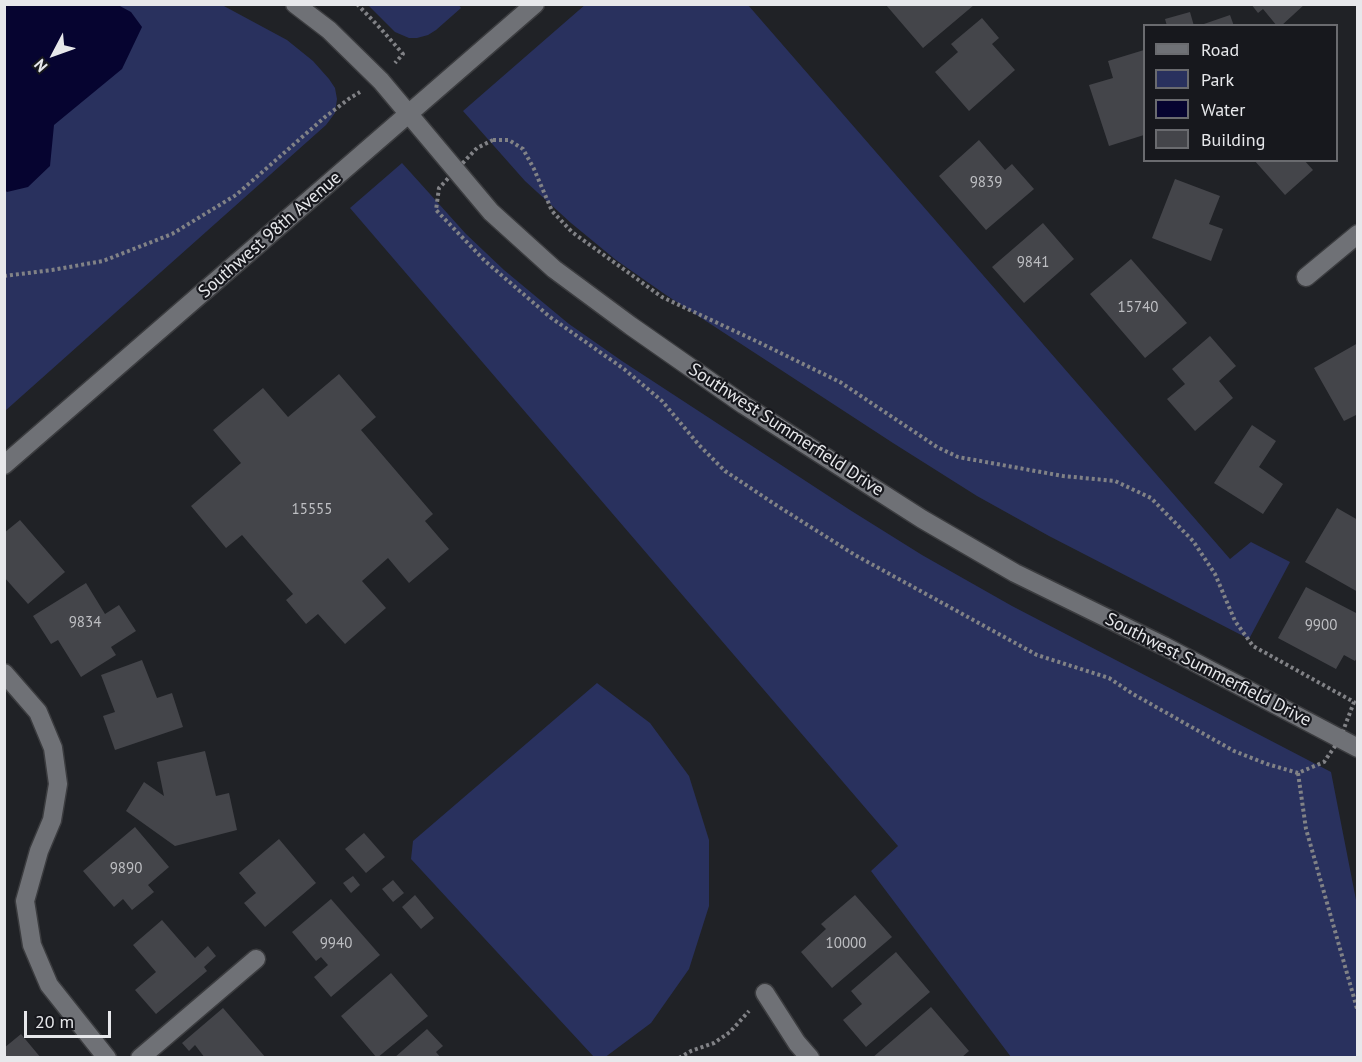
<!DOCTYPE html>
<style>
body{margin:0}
#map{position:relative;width:1362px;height:1062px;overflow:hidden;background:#202226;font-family:"PT Sans",sans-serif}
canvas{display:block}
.frame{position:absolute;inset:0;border:6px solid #e7e8eb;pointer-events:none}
.legend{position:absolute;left:1143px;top:24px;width:195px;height:138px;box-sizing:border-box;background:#17181d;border:2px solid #6a6b6f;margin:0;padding:8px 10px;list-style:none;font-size:18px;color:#e7e8eb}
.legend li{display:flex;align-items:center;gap:12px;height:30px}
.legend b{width:30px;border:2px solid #6a6b6f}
.north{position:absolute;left:24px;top:24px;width:60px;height:60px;-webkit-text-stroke:4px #17181d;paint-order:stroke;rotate:229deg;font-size:16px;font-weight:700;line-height:24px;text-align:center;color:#e7e8eb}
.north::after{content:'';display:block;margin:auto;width:21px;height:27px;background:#e7e8eb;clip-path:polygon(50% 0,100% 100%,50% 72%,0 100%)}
.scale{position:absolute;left:24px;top:1011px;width:87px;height:27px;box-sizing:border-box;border:3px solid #e7e8eb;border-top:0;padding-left:8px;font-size:18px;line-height:21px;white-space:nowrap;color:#e7e8eb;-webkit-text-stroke:4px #17181d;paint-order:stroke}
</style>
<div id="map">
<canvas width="1362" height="1062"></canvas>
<div class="frame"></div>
<ul class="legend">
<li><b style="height:8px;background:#6f7176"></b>Road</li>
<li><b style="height:16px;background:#29315e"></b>Park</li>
<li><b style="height:16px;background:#060430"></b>Water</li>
<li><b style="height:16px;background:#44454a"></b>Building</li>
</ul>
<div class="north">N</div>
<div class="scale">20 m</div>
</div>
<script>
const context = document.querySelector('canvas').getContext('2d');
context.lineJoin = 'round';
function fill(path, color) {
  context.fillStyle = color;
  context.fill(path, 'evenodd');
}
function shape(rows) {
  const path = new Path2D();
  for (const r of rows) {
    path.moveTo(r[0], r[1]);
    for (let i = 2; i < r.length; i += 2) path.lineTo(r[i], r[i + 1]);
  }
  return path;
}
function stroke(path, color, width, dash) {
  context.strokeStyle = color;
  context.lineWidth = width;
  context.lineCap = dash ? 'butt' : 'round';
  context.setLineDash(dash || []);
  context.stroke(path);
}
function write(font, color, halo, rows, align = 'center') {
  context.font = font + ' "PT Sans",sans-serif';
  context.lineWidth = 4.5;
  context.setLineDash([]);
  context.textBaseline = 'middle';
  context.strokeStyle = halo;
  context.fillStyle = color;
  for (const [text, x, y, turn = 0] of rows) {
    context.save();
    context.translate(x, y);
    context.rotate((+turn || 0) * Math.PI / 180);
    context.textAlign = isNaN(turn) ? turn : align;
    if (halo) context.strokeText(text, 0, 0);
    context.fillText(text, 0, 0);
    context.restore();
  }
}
const green = shape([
 [458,4,461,8,436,30,428,35,417,38,409,38,395,32,368,5],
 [586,4,748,5,1230,559,1251,542,1290,562,1249,639,1049,536,977,496,893,443,666,295,616,260,571,223,525,181,463,111],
 [5,5,222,5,287,40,313,61,329,79,335,88,337,99,335,113,326,125,5,411],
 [402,163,466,234,504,270,569,324,622,361,850,510,922,555,1012,606,1331,772,1357,905,1357,1057,1011,1057,871,871,898,846,350,208],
 [597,683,650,723,689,776,709,840,709,906,689,969,651,1023,604,1058,594,1057,411,859,413,841]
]);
const water = shape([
 [4,5,118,5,131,12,142,27,122,69,54,125,50,166,28,187,7,192,4,189]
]);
const building = shape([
 [1251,4,1305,4,1281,26,1277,26,1263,9,1258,13],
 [886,5,974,5,923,48],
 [1190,12,1194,26,1167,26,1165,19],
 [1230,15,1234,26,1201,26,1201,25],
 [982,18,999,38,992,44,1015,70,969,111,935,72,958,52,951,44],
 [1144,50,1144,135,1109,146,1089,85,1113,78,1108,61],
 [979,140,1005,170,1012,164,1034,189,986,230,939,176],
 [1254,160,1304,160,1313,170,1285,195],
 [1175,179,1220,196,1209,224,1223,229,1211,261,1152,238],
 [1043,223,1074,259,1024,303,992,267],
 [1131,259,1187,323,1145,358,1090,294],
 [1210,336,1236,366,1219,381,1233,398,1195,431,1167,399,1185,384,1172,369],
 [1358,343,1358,414,1344,421,1314,368],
 [339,374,376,417,361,430,433,514,425,521,449,549,409,583,388,558,362,581,386,608,345,644,318,614,306,624,286,600,293,594,242,535,226,548,191,506,241,463,213,430,263,388,288,417],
 [1252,425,1276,441,1259,467,1283,484,1263,514,1214,483],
 [1337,508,1358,520,1358,592,1305,562],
 [20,520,65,572,28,604,4,577,4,533],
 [86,583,105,614,119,605,136,631,111,647,116,655,81,677,58,640,51,644,33,616],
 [1306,587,1358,614,1358,656,1355,661,1344,655,1336,669,1278,638],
 [142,660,157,698,172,693,183,727,115,750,103,716,115,712,101,675],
 [205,751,216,796,229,793,237,830,175,846,126,811,144,782,164,796,157,762],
 [135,827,169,867,148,885,154,892,132,910,123,899,114,907,83,871],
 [364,833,385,857,366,873,345,849],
 [279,839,316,883,265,927,244,903,256,893,239,873],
 [353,876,360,885,351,893,343,883],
 [393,880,404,893,393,902,382,889],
 [415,895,434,918,421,929,402,907],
 [855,895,892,937,832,988,801,952,826,929,821,924],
 [331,899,380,955,331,997,314,977,328,965,321,957,316,961,292,932],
 [162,920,195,958,208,946,216,956,204,967,207,971,156,1014,135,990,156,972,133,945],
 [896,952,930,992,866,1047,843,1020,862,1004,851,991],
 [391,973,428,1016,377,1058,341,1016],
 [931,1007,969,1051,961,1058,872,1058],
 [223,1008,266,1058,205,1058,195,1045,189,1051,182,1043],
 [427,1029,443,1046,436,1052,441,1058,394,1058],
 [21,1034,41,1058,4,1058,4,1048]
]);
const path = shape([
 [357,4,381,29,403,54,395,63],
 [493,140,509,140,523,149,534,169,552,211,572,232,662,297,756,341,840,382,937,447,958,457,1063,476,1115,481,1151,498,1193,541,1215,574,1235,621,1253,646,1354,702,1340,739,1324,762,1298,773,1267,764,1234,751,1133,694,1109,678,1037,655,855,555,776,505,725,471,699,445,662,401,624,369,550,317,485,261,436,210,439,188,477,148,493,140],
 [4,276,52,270,103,261,172,234,236,195,325,117,350,98,360,92],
 [1298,773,1306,829,1358,1012],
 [679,1058,691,1051,714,1043,730,1032,749,1011]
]);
const minor = shape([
 [295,4,329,30,381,81,491,212,554,269,631,326,744,405,922,519,1015,573,1164,646,1358,748],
 [1306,277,1358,234],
 [4,465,535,4],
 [4,673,38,712,53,748,58,784,52,820,39,851,25,901,32,945,49,985,107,1058],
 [765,993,797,1043,810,1058],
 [140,1058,256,959]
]);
const numberNames = [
 ["9839",986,183],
 ["9841",1033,263],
 ["15740",1138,308],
 ["15555",312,510],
 ["9834",85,623],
 ["9900",1321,626],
 ["9890",126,869],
 ["9940",336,944],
 ["10000",846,944]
];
const streetNames = [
 ["Southwest 98th Avenue",270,235,-41],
 ["Southwest Summerfield Drive",786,430,33],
 ["Southwest Summerfield Drive",1208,670,27]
];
fill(green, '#29315e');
fill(water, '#060430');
fill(building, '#44454a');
stroke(minor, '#3b3c3f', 21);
stroke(path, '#818286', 4, [3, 3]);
stroke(minor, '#6f7176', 18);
write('15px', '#bebfc3', null, numberNames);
write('18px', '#e7e8eb', '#17181d', streetNames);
</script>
